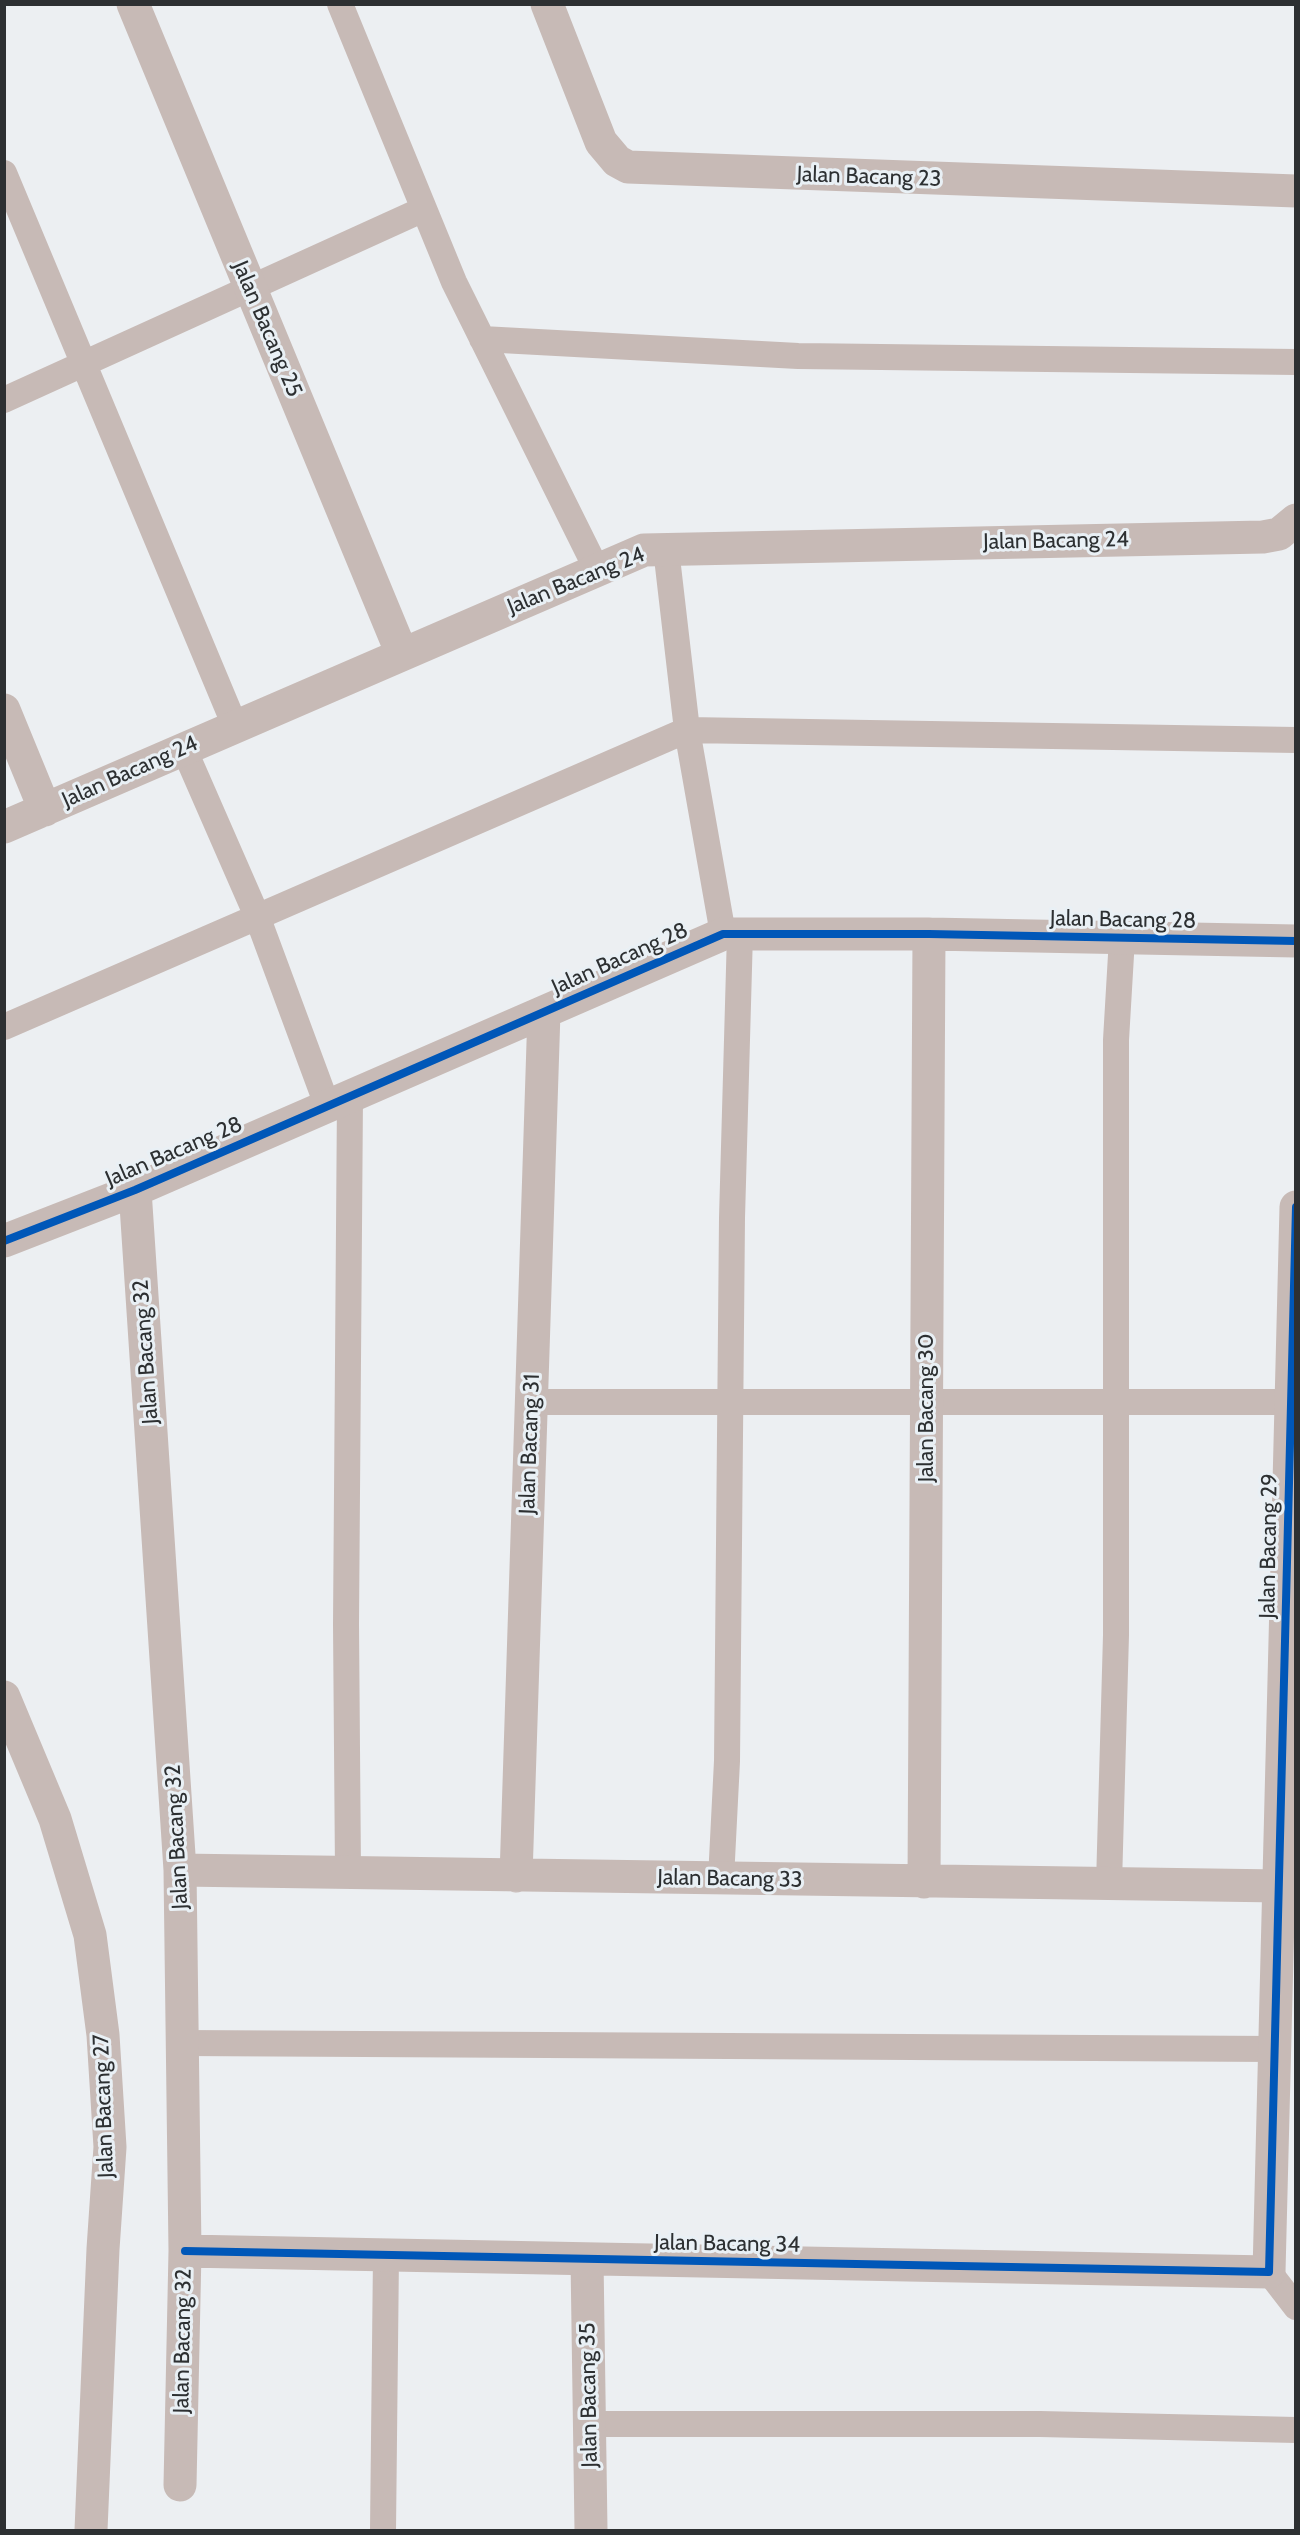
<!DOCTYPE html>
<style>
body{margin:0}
#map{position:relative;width:1300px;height:2535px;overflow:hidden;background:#eceff2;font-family:Cabin,sans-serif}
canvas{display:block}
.frame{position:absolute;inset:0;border:6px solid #2d3032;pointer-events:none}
</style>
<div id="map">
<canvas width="1300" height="2535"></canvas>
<div class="frame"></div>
</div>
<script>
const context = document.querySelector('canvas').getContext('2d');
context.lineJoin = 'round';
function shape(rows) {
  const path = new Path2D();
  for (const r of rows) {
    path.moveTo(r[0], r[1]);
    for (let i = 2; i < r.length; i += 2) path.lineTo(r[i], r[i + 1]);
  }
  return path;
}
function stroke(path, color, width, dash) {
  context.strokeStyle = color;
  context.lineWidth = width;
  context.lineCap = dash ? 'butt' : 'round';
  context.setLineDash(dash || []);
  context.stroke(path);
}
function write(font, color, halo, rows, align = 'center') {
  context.font = font + ' Cabin,sans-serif';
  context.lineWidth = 6;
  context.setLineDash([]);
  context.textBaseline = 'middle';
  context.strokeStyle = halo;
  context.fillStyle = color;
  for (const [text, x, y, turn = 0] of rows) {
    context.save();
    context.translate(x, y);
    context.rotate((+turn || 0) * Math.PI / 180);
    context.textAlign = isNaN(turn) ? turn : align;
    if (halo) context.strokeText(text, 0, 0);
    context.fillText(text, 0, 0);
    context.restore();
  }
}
const lane = shape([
 [340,4,454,282,597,570],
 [4,173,235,726],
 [482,339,798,356,1296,362],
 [4,400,424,209],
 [666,549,687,730,723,934],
 [184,749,257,916,327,1105],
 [4,1027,687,730,1296,740],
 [531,1402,1291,1402],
 [348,1873,346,1624,350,1096],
 [721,1879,727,1761,732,1218,740,933],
 [1109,1884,1116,1635,1116,1040,1122,938],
 [182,2043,1275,2049],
 [1269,2272,1296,2307],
 [589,2424,1040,2424,1296,2430],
 [383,2530,386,2255]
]);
const street = shape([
 [133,4,402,654],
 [547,4,601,142,617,161,628,167,1296,191],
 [4,710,45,810],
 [4,827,644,550,1263,537,1279,534,1296,520],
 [135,1190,180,1870,185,2251,180,2485],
 [4,1241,135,1190,723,934,929,934,1296,941],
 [4,1697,55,1819,90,1935,103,2035,110,2147,103,2249,91,2530],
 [180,1870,1280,1886],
 [516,1876,544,1012],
 [924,1882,929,934],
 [185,2251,1269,2272,1296,1207],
 [587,2259,591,2530]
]);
const cycleway = shape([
 [4,1241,135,1190,723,934,929,934,1296,941],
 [185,2251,1269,2272,1296,1207]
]);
const streetNames = [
 ["Jalan Bacang 23",869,177,2],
 ["Jalan Bacang 25",267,329,67],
 ["Jalan Bacang 24",1056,541,-1],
 ["Jalan Bacang 24",576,581,-22],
 ["Jalan Bacang 24",130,772,-24],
 ["Jalan Bacang 28",1123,920,1],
 ["Jalan Bacang 28",620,959,-24],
 ["Jalan Bacang 28",174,1152,-23],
 ["Jalan Bacang 32",146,1352,-94],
 ["Jalan Bacang 30",927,1408,-90],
 ["Jalan Bacang 31",530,1444,-88],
 ["Jalan Bacang 29",1269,1546,-89],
 ["Jalan Bacang 32",177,1837,-93],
 ["Jalan Bacang 33",730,1879,1],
 ["Jalan Bacang 27",104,2106,-92],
 ["Jalan Bacang 34",727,2244,1],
 ["Jalan Bacang 32",183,2341,-89],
 ["Jalan Bacang 35",589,2395,-91]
];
stroke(lane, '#c7bab6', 26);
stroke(street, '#c7bab6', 33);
stroke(cycleway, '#0057b8', 8);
write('22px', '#2d3032', '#e9f0f5', streetNames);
</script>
